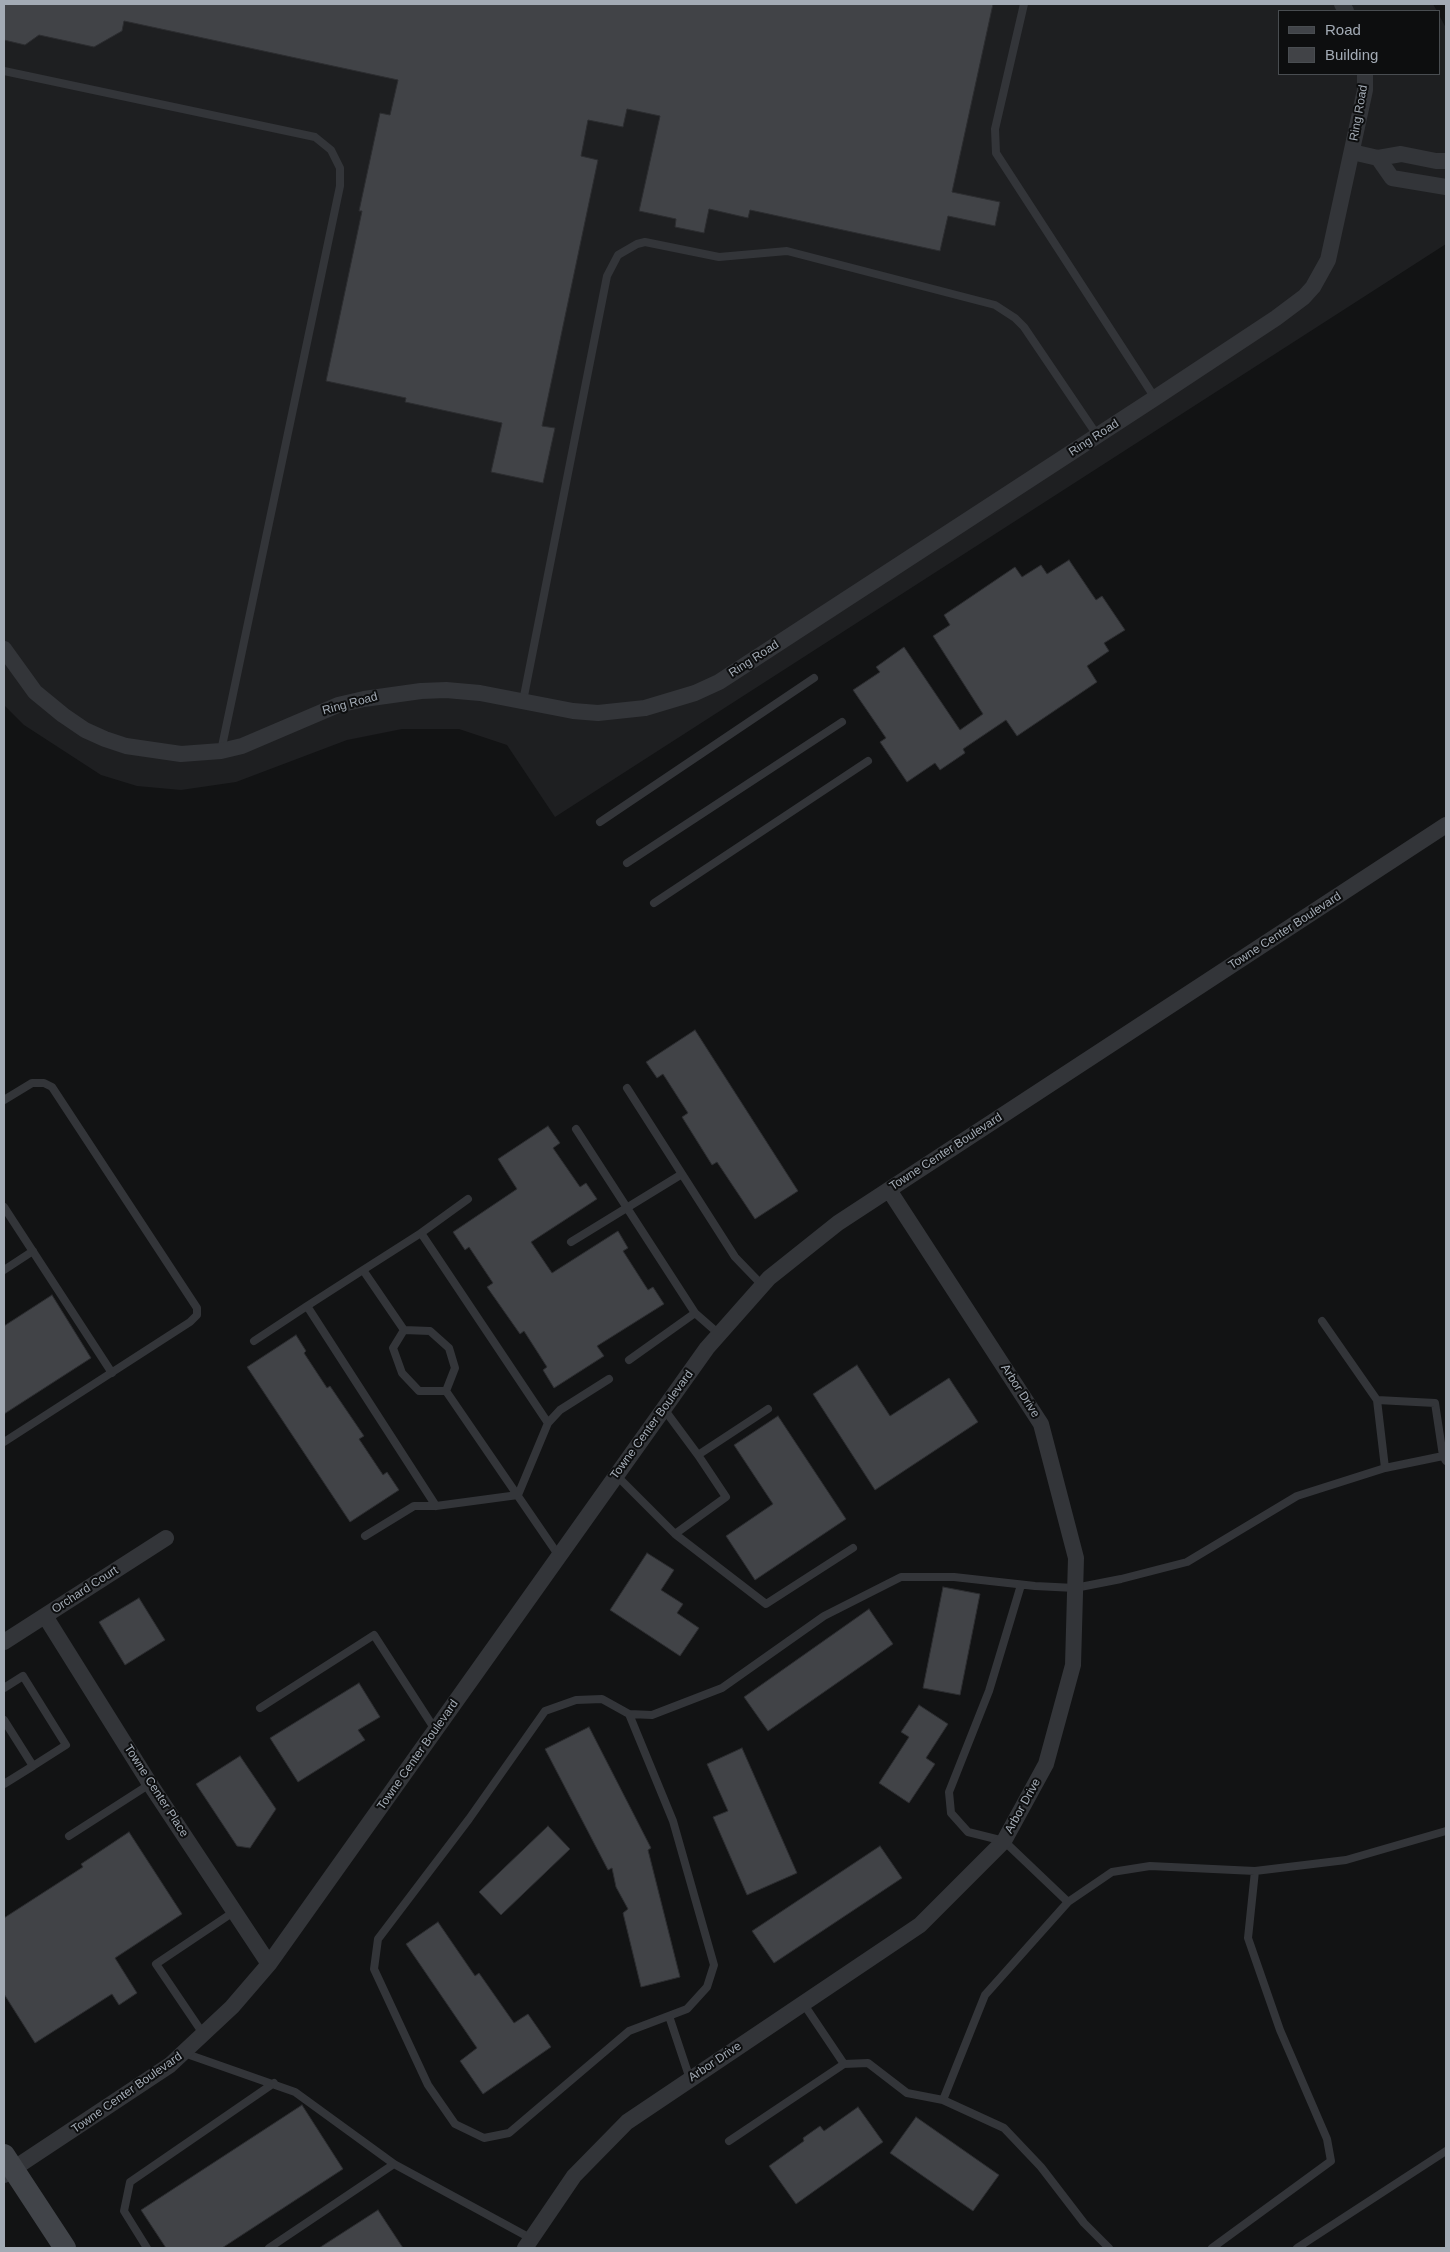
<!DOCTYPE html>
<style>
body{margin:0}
#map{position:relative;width:1450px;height:2252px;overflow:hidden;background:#121314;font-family:Arial,sans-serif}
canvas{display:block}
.frame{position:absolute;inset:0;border:5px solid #a3abb5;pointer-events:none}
.legend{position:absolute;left:1278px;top:10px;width:162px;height:65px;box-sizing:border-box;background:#0d0e0f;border:1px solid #494d51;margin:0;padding:6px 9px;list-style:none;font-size:15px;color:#a3abb5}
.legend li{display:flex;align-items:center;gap:10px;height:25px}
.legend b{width:25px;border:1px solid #494d51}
</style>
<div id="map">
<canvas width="1450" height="2252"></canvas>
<div class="frame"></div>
<ul class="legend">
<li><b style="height:6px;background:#414449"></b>Road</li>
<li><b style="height:14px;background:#414347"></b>Building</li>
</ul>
</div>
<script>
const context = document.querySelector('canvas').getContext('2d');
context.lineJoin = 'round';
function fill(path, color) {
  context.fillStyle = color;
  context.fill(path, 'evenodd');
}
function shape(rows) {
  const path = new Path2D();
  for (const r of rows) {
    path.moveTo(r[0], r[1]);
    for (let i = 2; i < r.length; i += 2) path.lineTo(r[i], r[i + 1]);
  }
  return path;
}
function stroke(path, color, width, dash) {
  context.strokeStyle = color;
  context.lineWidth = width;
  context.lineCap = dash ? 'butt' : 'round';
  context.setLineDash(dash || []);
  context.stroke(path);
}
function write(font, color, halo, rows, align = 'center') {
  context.font = font + ' Arial,sans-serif';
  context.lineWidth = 4;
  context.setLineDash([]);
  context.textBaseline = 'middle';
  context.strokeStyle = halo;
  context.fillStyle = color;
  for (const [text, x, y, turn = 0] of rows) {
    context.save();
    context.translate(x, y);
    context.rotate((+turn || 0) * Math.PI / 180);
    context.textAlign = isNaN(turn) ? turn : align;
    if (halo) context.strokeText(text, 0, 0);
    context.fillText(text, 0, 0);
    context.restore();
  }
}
const built = shape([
 [4,4,1433,4,1437,11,1279,11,1279,74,1439,74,1439,15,1446,28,1446,244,555,817,507,745,459,729,402,729,347,740,236,782,181,790,137,786,101,775,24,725,4,705]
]);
const building = shape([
 [4,4,993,4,952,192,1000,202,995,226,948,216,940,251,750,210,748,218,709,209,704,233,675,227,676,219,639,211,660,116,627,109,623,127,588,120,581,156,598,160,542,426,555,428,543,483,491,472,502,423,405,402,406,398,326,381,362,211,359,211,380,113,390,115,398,80,124,21,122,31,94,47,39,35,25,45,4,40,4,4],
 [1069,560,1096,600,1102,596,1125,630,1104,643,1109,651,1087,666,1097,682,1017,736,1006,720,963,749,965,753,940,770,935,763,907,782,880,742,886,738,853,690,880,672,876,667,904,647,960,730,983,714,933,636,950,625,944,615,1015,567,1022,577,1041,565,1047,574,1069,560],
 [695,1030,798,1191,755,1219,717,1162,712,1165,682,1117,688,1113,663,1074,657,1078,646,1062,695,1030],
 [548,1126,560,1143,553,1148,580,1187,586,1183,597,1199,531,1242,552,1273,618,1231,628,1248,623,1251,648,1290,653,1287,664,1304,597,1346,604,1356,554,1388,543,1370,547,1367,524,1331,520,1334,487,1287,493,1283,469,1247,465,1250,453,1232,517,1189,498,1159,548,1126],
 [52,1295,91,1358,4,1414,4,1326,52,1295],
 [296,1335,306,1351,304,1353,327,1388,330,1386,364,1436,359,1439,383,1475,387,1472,399,1490,350,1522,247,1367,296,1335],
 [857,1365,890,1416,949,1378,978,1422,875,1490,813,1394,857,1365],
 [778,1416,846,1519,755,1580,726,1536,773,1504,734,1445,778,1416],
 [647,1553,674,1570,661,1590,683,1604,677,1613,699,1628,680,1656,610,1610,647,1553],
 [943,1587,980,1594,960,1695,923,1688,943,1587],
 [139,1598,165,1640,125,1665,99,1622,139,1598],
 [869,1609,893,1644,768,1731,744,1697,869,1609],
 [359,1683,380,1717,358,1730,365,1740,298,1782,270,1738,359,1683],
 [919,1705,948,1724,926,1758,935,1764,909,1803,879,1783,909,1737,901,1732,919,1705],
 [589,1727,651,1848,648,1850,680,1977,641,1987,623,1913,628,1909,616,1887,612,1868,608,1870,545,1749,589,1727],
 [742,1748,797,1873,747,1895,713,1817,728,1811,707,1764,742,1748],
 [240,1756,276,1809,250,1848,237,1846,196,1784,240,1756],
 [548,1826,570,1849,501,1915,479,1892,548,1826],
 [129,1832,182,1914,115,1958,137,1993,119,2005,112,1994,35,2043,4,1994,4,1918,83,1867,81,1864,129,1832],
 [880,1846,902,1878,774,1963,752,1931,880,1846],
 [438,1922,475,1976,479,1973,514,2023,528,2014,551,2047,483,2094,460,2061,477,2048,406,1944,438,1922],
 [302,2105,343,2169,222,2248,166,2248,141,2210,302,2105],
 [858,2107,883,2142,796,2204,769,2166,804,2141,803,2138,820,2126,824,2131,858,2107],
 [916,2117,999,2175,973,2211,890,2153,916,2117],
 [378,2210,403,2248,319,2248,378,2210]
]);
const lane = shape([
 [1024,4,995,129,996,153,1155,398],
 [4,71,315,137,331,150,340,168,340,186,221,751],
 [523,701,607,276,618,255,637,244,645,242,719,257,787,251,995,305,1015,318,1024,327,1097,435],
 [600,822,814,678],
 [627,863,842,722],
 [654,903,868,761],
 [627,1088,735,1257,762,1285],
 [4,1100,32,1083,44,1083,52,1087,197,1308,197,1315,190,1322,4,1442],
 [576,1129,695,1313,719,1334],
 [4,1207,112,1373],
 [421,1233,468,1199],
 [571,1242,682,1174],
 [4,1270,33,1251],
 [363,1270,307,1306,436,1506],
 [1322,1321,1377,1400],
 [404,1330,430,1331,449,1348,455,1368,446,1391],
 [254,1341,307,1306],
 [629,1360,695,1313],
 [664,1409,698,1455,768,1409],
 [1385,1468,1377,1400,1435,1403,1443,1456],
 [616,1475,675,1534,766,1604,853,1548],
 [675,1534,726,1497,698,1455],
 [365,1536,414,1506,436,1506,518,1495,548,1423],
 [559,1556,446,1391,419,1391,402,1373,393,1348,404,1330,363,1270,421,1233,548,1423,560,1410,609,1379],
 [1021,1585,989,1691,949,1792,951,1813,968,1832,1004,1841,1068,1902],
 [4,1688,23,1676,66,1745,33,1766],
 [260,1708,374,1635,436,1731],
 [629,1714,673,1821,714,1965,707,1987,687,2009,629,2031,509,2133,484,2138,455,2124,428,2085,374,1969,378,1939,469,1819,545,1711,576,1700,602,1699,629,1714,652,1715,722,1688,824,1616,901,1577,954,1577,1035,1586,1075,1588,1121,1579,1187,1562,1297,1496,1385,1468,1443,1456,1446,1461],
 [4,1720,33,1766,4,1784],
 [69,1836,150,1784],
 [803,2003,844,2064],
 [669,2016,690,2079],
 [204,2035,156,1964,235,1911],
 [184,2053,295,2092,394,2164,532,2239],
 [943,2100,985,1995,1068,1902,1112,1872,1150,1866,1255,1871,1346,1860,1446,1831],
 [729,2141,844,2064,868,2063,907,2093,943,2100,1004,2128,1041,2167,1084,2223,1109,2248],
 [147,2248,124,2211,130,2182,274,2083],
 [269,2248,394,2164],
 [1212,2248,1331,2161,1327,2139,1280,2030,1248,1938,1255,1871],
 [1297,2248,1446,2151]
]);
const street = shape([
 [1342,4,1346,11],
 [1352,152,1378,158,1401,154,1436,161,1446,161],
 [1378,158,1392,178,1446,187],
 [4,649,35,692,63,715,85,730,105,739,126,746,181,754,221,751,242,746,338,705,364,699,421,691,446,690,480,693,573,711,598,713,645,708,695,693,719,682,1155,398,1276,318,1304,297,1313,287,1328,260,1365,90,1365,74],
 [45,1616,150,1784,269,1964],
 [4,1642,166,1538],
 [4,2175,170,2065,232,2007,269,1964,707,1348,769,1278,838,1223,1446,825],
 [525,2248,574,2176,627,2122,920,1925,1004,1841,1046,1764,1073,1665,1076,1558,1041,1424,889,1190]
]);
const secondary = shape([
 [4,2155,65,2248]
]);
const streetNames = [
 ["Ring Road",1359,113,-80],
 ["Ring Road",1094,438,-33],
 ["Ring Road",754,659,-33],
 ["Ring Road",350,704,-15],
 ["Towne Center Boulevard",1285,931,-33],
 ["Towne Center Boulevard",946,1152,-33],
 ["Arbor Drive",1020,1391,57],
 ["Towne Center Boulevard",652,1425,-54],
 ["Orchard Court",85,1590,-33],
 ["Towne Center Boulevard",418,1755,-55],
 ["Towne Center Place",156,1791,57],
 ["Arbor Drive",1023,1806,-61],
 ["Arbor Drive",715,2062,-34],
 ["Towne Center Boulevard",127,2093,-35]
];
fill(built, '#1e1f21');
fill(building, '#414347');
stroke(building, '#2c2d30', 1);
stroke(lane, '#333539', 8);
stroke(street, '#333539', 16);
stroke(secondary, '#414449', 22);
write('12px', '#a3abb5', '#0d0e0f', streetNames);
</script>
